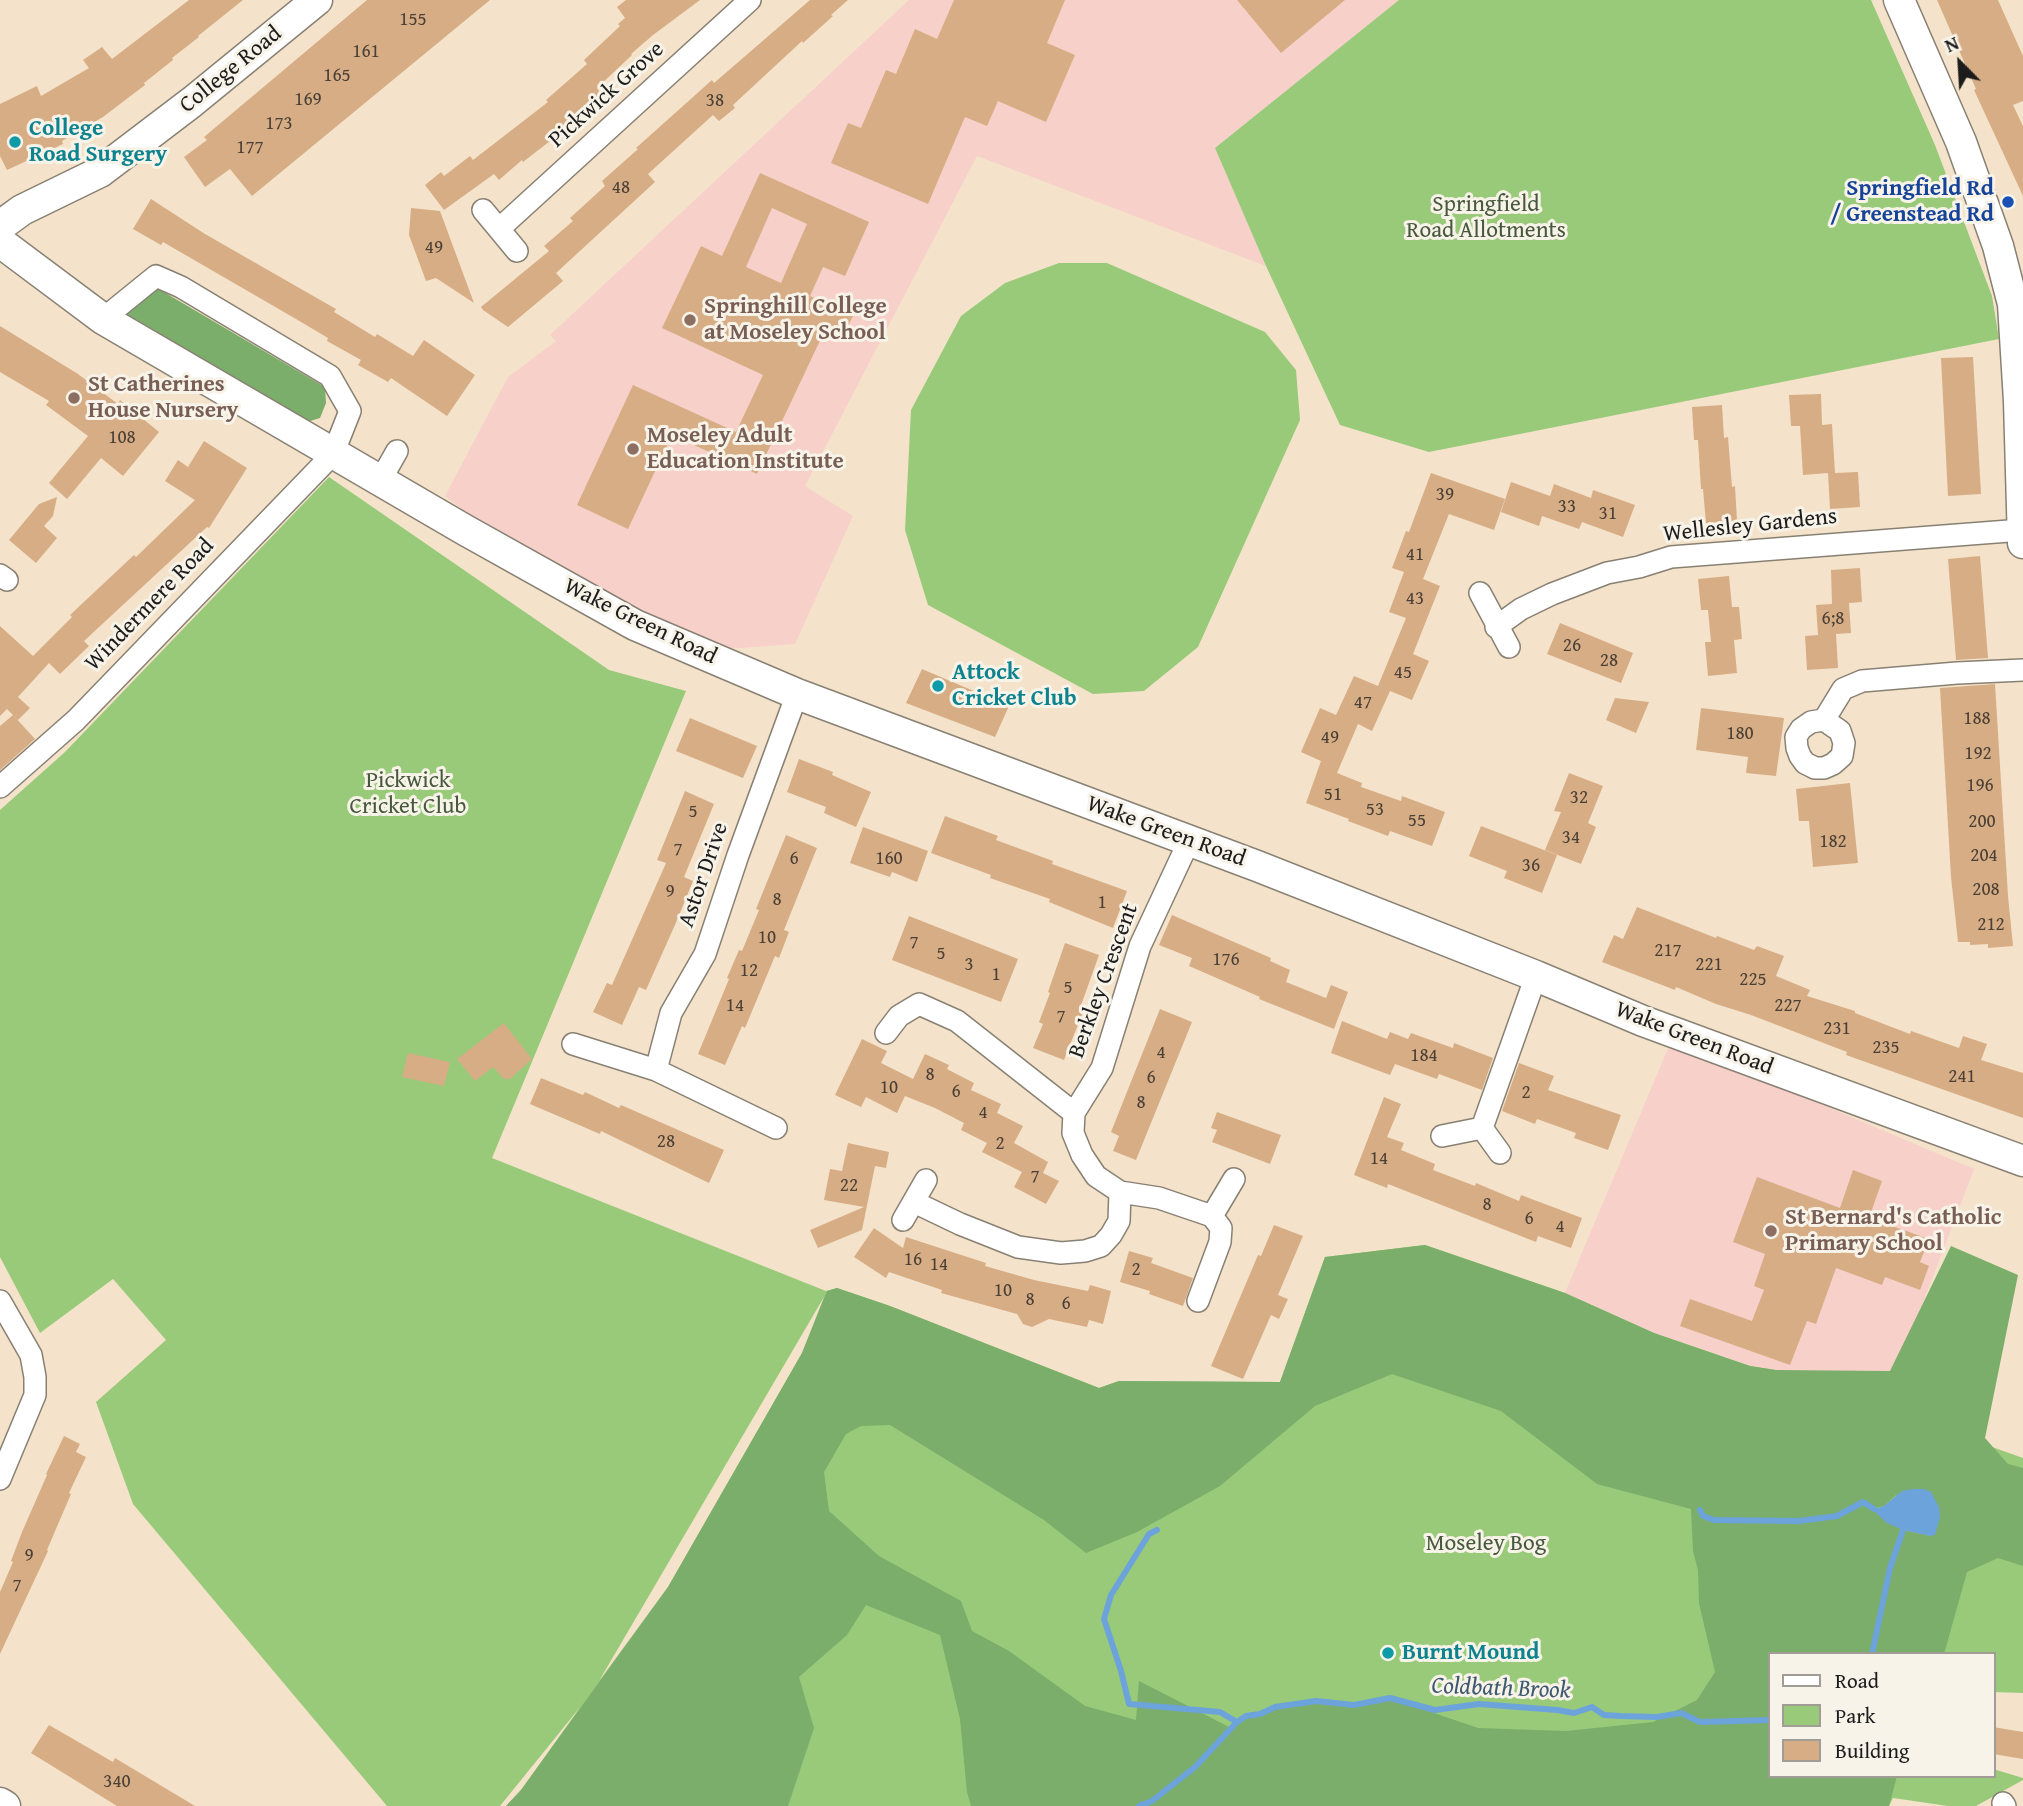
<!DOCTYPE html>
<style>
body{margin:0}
#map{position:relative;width:2023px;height:1806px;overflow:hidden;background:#f4e3ca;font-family:"Gentium Book Plus",serif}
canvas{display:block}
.legend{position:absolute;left:1768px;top:1652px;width:228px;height:126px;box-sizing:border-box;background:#f7f3e8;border:2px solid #9f9d96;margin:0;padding:9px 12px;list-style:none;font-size:21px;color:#1c1c1c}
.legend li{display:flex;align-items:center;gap:14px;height:35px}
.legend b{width:35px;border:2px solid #9f9d96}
.north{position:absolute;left:1925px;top:28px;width:70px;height:70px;-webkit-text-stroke:5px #f7f3e8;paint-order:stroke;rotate:336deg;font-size:19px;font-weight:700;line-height:28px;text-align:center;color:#1c1c1c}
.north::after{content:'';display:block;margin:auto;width:24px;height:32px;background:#1c1c1c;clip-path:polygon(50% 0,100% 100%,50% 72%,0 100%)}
</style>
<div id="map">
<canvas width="2023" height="1806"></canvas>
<ul class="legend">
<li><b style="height:9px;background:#fff"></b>Road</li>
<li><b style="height:19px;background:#98ca7a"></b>Park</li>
<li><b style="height:19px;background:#d7ad85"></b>Building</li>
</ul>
<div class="north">N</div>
</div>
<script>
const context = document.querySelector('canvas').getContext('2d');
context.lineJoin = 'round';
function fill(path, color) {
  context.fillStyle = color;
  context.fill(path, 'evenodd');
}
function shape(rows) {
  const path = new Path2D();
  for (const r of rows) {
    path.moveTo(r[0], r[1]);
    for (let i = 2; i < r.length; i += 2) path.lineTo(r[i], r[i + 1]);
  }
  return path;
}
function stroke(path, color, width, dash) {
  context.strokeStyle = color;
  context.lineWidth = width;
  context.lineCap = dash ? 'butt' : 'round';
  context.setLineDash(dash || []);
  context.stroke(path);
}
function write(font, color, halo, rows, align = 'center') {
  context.font = font + ' "Gentium Book Plus",serif';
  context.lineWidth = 6;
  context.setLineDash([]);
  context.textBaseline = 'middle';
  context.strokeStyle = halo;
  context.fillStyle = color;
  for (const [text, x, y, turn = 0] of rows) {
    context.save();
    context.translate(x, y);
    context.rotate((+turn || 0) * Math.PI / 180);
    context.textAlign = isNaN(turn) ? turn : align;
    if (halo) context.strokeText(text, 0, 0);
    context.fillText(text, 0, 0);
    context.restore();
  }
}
const built = shape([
 [909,0,1399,0,1215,148,1266,266,977,156,805,486,853,516,795,644,713,650,639,623,471,516,445,496,508,377,556,341,550,335],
 [1669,1046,1785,1089,1974,1169,1884,1405,1776,1370,1750,1366,1654,1333,1565,1293]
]);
const green = shape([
 [1399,0,1871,0,1935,145,1992,296,1999,339,1429,452,1340,425,1266,266,1215,148],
 [1059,263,1107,263,1265,332,1296,370,1300,420,1198,647,1144,691,1093,694,928,605,905,530,911,410,961,316,1005,283],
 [329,477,609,670,686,691,492,1158,826,1291,837,1288,890,1306,1099,1388,1119,1381,1280,1382,1325,1257,1425,1245,1565,1293,1654,1333,1750,1366,1776,1370,2023,1458,2023,1693,1993,1692,1993,1654,1769,1654,1769,1776,1993,1776,1993,1769,2023,1778,2023,1780,1976,1806,1948,1806,1893,1798,1889,1806,506,1806,521,1790,581,1706,500,1806,387,1806,133,1504,96,1402,166,1340,113,1279,40,1333,0,1257,0,810,65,752],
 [824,1297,802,1353,668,1587,599,1681]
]);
const forest = shape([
 [157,288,325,387,326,403,320,418,307,422,137,320,124,315],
 [1425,1245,1565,1293,1654,1333,1750,1366,1776,1370,1890,1371,1951,1246,2018,1275,1985,1438,2008,1464,2023,1468,2023,1566,1998,1558,1967,1572,1944,1654,1769,1654,1769,1776,1897,1776,1889,1806,971,1806,967,1792,960,1719,940,1635,866,1605,847,1635,799,1677,814,1728,788,1806,506,1806,521,1790,668,1587,802,1353,827,1291,837,1288,890,1306,1099,1388,1119,1381,1280,1382,1325,1257],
 [1392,1374,1501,1411,1597,1484,1691,1509,1693,1551,1698,1570,1699,1603,1715,1672,1697,1700,1653,1722,1566,1731,1478,1728,1390,1698,1354,1705,1316,1701,1275,1707,1260,1714,1246,1716,1231,1728,1139,1681,1136,1720,1085,1706,1009,1651,972,1631,961,1601,879,1556,829,1511,824,1472,846,1434,861,1426,890,1425,1044,1520,1086,1553,1137,1532,1220,1486,1315,1406],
 [1896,1495,1930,1536,1903,1530,1875,1508,1884,1506]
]);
const water = shape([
 [1912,1489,1924,1489,1931,1492,1939,1507,1940,1517,1935,1535,1930,1536,1903,1530,1887,1523,1877,1514,1874,1509,1884,1506,1902,1491]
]);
const stream = shape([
 [1700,1510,1703,1516,1714,1520,1799,1521,1837,1516,1863,1502,1874,1509],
 [1157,1530,1149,1534,1111,1595,1104,1619,1121,1671,1129,1704,1220,1712,1237,1722],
 [1872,1654,1890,1568,1903,1530],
 [1139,1806,1152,1801,1195,1767,1237,1722,1246,1716,1260,1714,1275,1707,1316,1701,1354,1705,1390,1698,1435,1710,1479,1704,1557,1710,1574,1713,1592,1707,1604,1715,1620,1716,1657,1717,1681,1713,1700,1722,1769,1720]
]);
const building = shape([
 [189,0,243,0,198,36,199,37,172,58,173,60,144,83,145,85,103,117,62,141,63,144,7,170,0,156,0,104,37,86,41,96,89,68,83,60,102,47,112,59],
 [367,0,490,0,252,196,230,169,205,187,184,157,207,140,204,137],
 [626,0,700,0,653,35,631,54,632,55,597,88,601,93,556,131,559,134,523,162,522,160,499,180,494,174,444,210,425,185,441,172,444,176,470,156,473,160,548,102,546,100,587,64,584,60,620,26,618,24,625,18,617,7],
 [810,0,848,0,831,15,833,16,803,43,802,41,733,105,735,108,719,121,713,115,648,174,655,182,556,273,563,281,508,327,483,310,481,307,549,251,544,246,573,221,570,218,605,186,602,181,638,149,636,148,712,80,714,83],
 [954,0,1065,0,1047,43,1075,55,1046,122,998,101,987,126,965,117,928,204,831,163,848,123,861,128,886,70,896,74,915,29,937,39],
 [1237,0,1345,0,1281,53],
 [1937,0,1998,0,2023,56,2023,101,2013,105,2023,126,2023,196,1974,90,1976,89],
 [760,173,869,222,845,276,823,267,810,296,853,316,842,338,825,330,757,474,672,435,628,529,577,505,633,385,736,432,763,375,662,328,701,246,722,256],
 [772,208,807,224,781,283,746,267],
 [151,199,205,234,336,309,334,312,375,337,377,334,413,356,424,340,475,375,447,416,391,378,388,382,358,365,361,360,327,341,328,338,296,319,163,242,161,245,133,229],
 [411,208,440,211,474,303,436,278,426,281,409,235],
 [0,326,78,374,118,404,120,400,159,432,123,476,101,458,67,499,49,483,88,436,46,405,49,401,0,372],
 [1973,357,1981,494,1948,496,1941,358],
 [1821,394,1822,425,1832,424,1835,473,1858,472,1860,507,1830,509,1828,473,1803,475,1800,426,1791,426,1789,395],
 [1722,405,1724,438,1728,437,1732,487,1735,486,1737,521,1706,523,1703,489,1701,489,1698,440,1694,440,1692,407],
 [204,441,247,468,209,528,207,527,84,641,89,646,60,674,49,663,18,697,30,708,18,720,7,709,0,716,0,626,33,656,72,617,70,615,134,555,136,557,195,500,165,481,178,460,188,467],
 [1431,473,1505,499,1494,530,1449,514,1423,579,1440,586,1413,654,1429,661,1412,700,1390,691,1372,731,1358,724,1337,773,1362,783,1361,787,1401,801,1402,796,1445,812,1432,846,1390,831,1388,836,1348,821,1349,819,1306,803,1321,761,1301,752,1320,708,1336,715,1354,676,1378,686,1406,618,1389,612,1404,572,1392,568,1406,531,1409,532],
 [1511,482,1550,496,1554,484,1591,498,1593,490,1635,505,1623,537,1582,522,1579,529,1542,516,1539,526,1501,512],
 [57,497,53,516,44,526,57,538,36,563,9,540,39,504],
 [1980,556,1988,658,1956,660,1948,559],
 [1860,568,1862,602,1849,603,1851,633,1836,634,1838,668,1807,670,1805,636,1818,635,1816,605,1832,604,1831,570],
 [1729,576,1732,607,1739,607,1742,639,1734,640,1737,673,1708,676,1705,642,1711,642,1708,610,1701,610,1698,579],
 [1560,623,1633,653,1621,683,1547,654],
 [922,669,1009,706,995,737,906,703],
 [1995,684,2008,896,2013,946,1988,948,1988,944,1970,945,1970,942,1958,942,1951,877,1940,688],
 [1615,698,1649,702,1636,733,1606,720],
 [1701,708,1784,718,1776,776,1746,773,1748,757,1696,750],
 [13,715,35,739,0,770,0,726],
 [690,718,757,746,743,778,676,751],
 [799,759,833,772,832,775,871,792,856,827,824,813,826,807,787,792],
 [1569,773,1603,786,1588,823,1596,827,1581,864,1545,850,1561,812,1554,811],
 [1850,783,1858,863,1813,867,1809,821,1799,821,1796,789],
 [685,791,714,804,684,877,693,881,678,918,646,990,639,987,622,1025,593,1012,607,983,612,985,666,863,657,860],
 [945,816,998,836,996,840,1053,861,1052,864,1127,891,1113,928,1049,902,1050,899,990,878,991,875,931,853],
 [1481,826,1557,855,1542,893,1504,878,1507,871,1469,856],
 [863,827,928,851,917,882,892,872,890,877,850,863],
 [786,835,817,848,784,930,789,932,779,958,775,956,745,1028,742,1026,725,1065,698,1054,729,979,727,978,739,950,742,951,759,910,756,909],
 [1637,907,1716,938,1717,936,1754,950,1757,946,1784,956,1776,976,1810,990,1807,996,1855,1011,1855,1013,1910,1034,1911,1031,1959,1048,1963,1036,1987,1044,1981,1060,2023,1073,2023,1118,1846,1055,1847,1052,1751,1015,1716,1004,1676,987,1675,990,1602,962,1614,935,1623,939],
 [1172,915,1271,958,1270,961,1290,970,1286,982,1326,998,1331,985,1348,992,1334,1029,1259,999,1260,997,1189,966,1192,958,1159,945],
 [909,916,1018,959,1001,1002,892,960],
 [1065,943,1099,955,1079,1011,1083,1012,1064,1060,1033,1048,1043,1024,1039,1022,1050,993,1048,992],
 [1160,1009,1192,1022,1136,1160,1113,1151,1119,1136,1111,1132],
 [1342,1021,1387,1039,1390,1032,1408,1039,1411,1033,1453,1048,1454,1043,1493,1058,1482,1090,1439,1074,1437,1079,1395,1064,1390,1075,1331,1053],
 [504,1023,532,1059,510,1079,504,1079,493,1067,475,1081,457,1059],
 [862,1039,887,1051,881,1063,913,1079,925,1054,949,1065,947,1069,974,1083,971,1090,1001,1104,997,1113,1023,1126,1014,1143,1048,1162,1043,1173,1059,1181,1046,1204,1014,1187,1022,1172,982,1152,987,1143,961,1130,964,1123,935,1108,905,1096,897,1113,866,1097,861,1107,835,1095],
 [408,1053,450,1062,444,1086,402,1077],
 [1519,1063,1554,1076,1548,1090,1621,1115,1608,1150,1574,1138,1576,1133,1537,1119,1535,1124,1502,1111],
 [541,1078,583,1095,585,1092,619,1108,621,1105,724,1150,709,1183,601,1131,600,1134,530,1104],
 [1384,1097,1401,1104,1387,1137,1404,1143,1401,1150,1435,1164,1433,1170,1475,1186,1476,1183,1519,1201,1521,1195,1582,1218,1571,1248,1538,1236,1536,1242,1388,1184,1387,1188,1354,1175],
 [1217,1112,1281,1135,1270,1164,1212,1142,1217,1130,1211,1128],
 [848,1143,889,1152,886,1168,875,1166,862,1230,818,1248,810,1230,864,1207,824,1200,830,1169,842,1171],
 [1853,1170,1882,1181,1869,1218,1929,1239,1920,1262,1929,1266,1920,1290,1885,1277,1882,1285,1836,1268,1816,1324,1807,1321,1790,1365,1680,1326,1690,1299,1752,1321,1764,1290,1754,1286,1765,1254,1733,1242,1757,1177,1840,1208],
 [1274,1225,1303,1236,1278,1295,1288,1299,1279,1319,1271,1315,1243,1379,1211,1366,1258,1255,1261,1256],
 [874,1228,903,1248,906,1237,986,1263,985,1266,1034,1280,1088,1291,1090,1285,1111,1291,1103,1324,1089,1320,1087,1327,1049,1319,1032,1327,1023,1324,1017,1314,941,1293,942,1290,889,1272,886,1278,854,1257],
 [1129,1251,1153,1258,1151,1263,1193,1278,1183,1306,1149,1294,1150,1291,1120,1282],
 [64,1436,80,1444,76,1452,86,1457,69,1493,71,1494,47,1550,48,1551,0,1654,0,1592,13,1562,11,1561,22,1532,47,1475,46,1474],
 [49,1725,113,1762,115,1758,195,1806,117,1806,31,1753],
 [1993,1727,2023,1732,2023,1759,1993,1754]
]);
const street = shape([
 [483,210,517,251],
 [500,228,750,0],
 [380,481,397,451],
 [0,575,7,580],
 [1480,593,1509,647],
 [1496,627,1521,609,1552,594,1607,573,1639,567,1671,557,2022,530],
 [1824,720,1843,689,1862,681,1957,673,2023,670],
 [1824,720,1840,731,1844,743,1842,756,1833,764,1824,768,1815,768,1805,763,1800,756,1797,748,1796,737,1801,729,1811,722,1824,720],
 [0,787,76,720,333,454,350,411,330,376,181,287,156,276,103,319],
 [1189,841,1140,946,1102,1068,1074,1113,1073,1133,1082,1155,1096,1176,1120,1192,1159,1198,1212,1216,1234,1179],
 [886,1033,899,1016,919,1004,957,1021,1074,1113],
 [573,1044,656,1070,671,1013,705,954,738,855,797,694],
 [656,1070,776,1128],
 [1442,1136,1482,1128],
 [1500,1153,1482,1128,1536,976],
 [914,1202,960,1224,1018,1247,1061,1253,1085,1251,1101,1246,1111,1235,1119,1221,1120,1192],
 [903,1220,926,1180],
 [0,1301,31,1355,35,1377,35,1395,0,1479],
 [1198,1301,1220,1242,1221,1228,1212,1216],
 [2003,1803,2005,1806]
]);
const secondary = shape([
 [1899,0,1961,142,1998,246,2013,304,2019,401,2023,543],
 [0,226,22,210,100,172,192,102,317,0],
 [0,242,103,319,465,530,635,625,797,694,1257,866,1536,976,1643,1021,2023,1161],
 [0,1803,5,1806]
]);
const markers = [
 [15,142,7,"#0f9aa8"],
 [2008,202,7,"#1a4fb4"],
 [690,320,7,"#8d6e63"],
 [74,398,7,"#8d6e63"],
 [633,449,7,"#8d6e63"],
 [938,686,7,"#0f9aa8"],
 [1771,1231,7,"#8d6e63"],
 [1388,1653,7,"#0f9aa8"]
];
const numberNames = [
 ["155",413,20],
 ["161",366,52],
 ["165",337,76],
 ["169",308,100],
 ["38",715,101],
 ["173",279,124],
 ["177",250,148],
 ["48",621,188],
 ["49",434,248],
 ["108",122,438],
 ["39",1445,495],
 ["33",1567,507],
 ["31",1608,514],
 ["41",1415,555],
 ["43",1415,599],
 ["6;8",1833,619],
 ["26",1572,646],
 ["28",1609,661],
 ["45",1403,673],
 ["47",1363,703],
 ["188",1977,719],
 ["180",1740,734],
 ["49",1330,738],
 ["192",1978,754],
 ["196",1980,786],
 ["51",1333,795],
 ["32",1579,798],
 ["53",1375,810],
 ["5",693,812],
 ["55",1417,821],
 ["200",1982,822],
 ["34",1571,838],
 ["182",1833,842],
 ["7",678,850],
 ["204",1984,856],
 ["6",794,859],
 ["160",889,859],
 ["36",1531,866],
 ["208",1986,890],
 ["9",670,892],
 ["8",777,900],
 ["1",1102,903],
 ["212",1991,925],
 ["10",767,938],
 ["7",914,943],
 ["217",1668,951],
 ["5",941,954],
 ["176",1226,960],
 ["3",969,965],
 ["221",1709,965],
 ["12",749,971],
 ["1",996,975],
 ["225",1753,980],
 ["5",1068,988],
 ["14",735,1006],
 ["227",1788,1006],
 ["7",1061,1017],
 ["231",1837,1029],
 ["235",1886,1048],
 ["4",1161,1053],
 ["184",1424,1056],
 ["8",930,1075],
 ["241",1962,1077],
 ["6",1151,1078],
 ["10",889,1088],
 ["6",956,1092],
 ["2",1526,1093],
 ["8",1141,1103],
 ["4",983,1113],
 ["28",666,1142],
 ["2",1000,1144],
 ["14",1379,1159],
 ["7",1035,1177],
 ["22",849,1186],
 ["8",1487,1205],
 ["6",1529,1219],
 ["4",1560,1227],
 ["16",913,1260],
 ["14",939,1265],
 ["2",1136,1270],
 ["10",1003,1291],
 ["8",1030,1300],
 ["6",1066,1304],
 ["9",29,1556],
 ["7",17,1586],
 ["340",117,1782]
];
const streetNames = [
 ["College Road",231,70,-39],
 ["Pickwick Grove",607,95,-42],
 ["Wellesley Gardens",1750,526,-6],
 ["Windermere Road",150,605,-46],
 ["Wake Green Road",640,622,26],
 ["Wake Green Road",1166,832,20],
 ["Astor Drive",704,875,-71],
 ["Berkley Crescent",1104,981,-70],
 ["Wake Green Road",1694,1039,21]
];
const cultureNames = [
 ["College",29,129],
 ["Road Surgery",29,155],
 ["Attock",952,673],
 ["Cricket Club",952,699],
 ["Burnt Mound",1402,1653]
];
const transitNames = [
 ["Springfield Rd",1994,189],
 ["/ Greenstead Rd",1994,215]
];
const parkNames = [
 ["Springfield",1486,205],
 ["Road Allotments",1486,231],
 ["Pickwick",408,781],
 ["Cricket Club",408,807],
 ["Moseley Bog",1486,1544]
];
const educationNames = [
 ["Springhill College",704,307],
 ["at Moseley School",704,333],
 ["St Catherines",88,385],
 ["House Nursery",88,411],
 ["Moseley Adult",647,436],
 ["Education Institute",647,462],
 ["St Bernard's Catholic",1785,1218],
 ["Primary School",1785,1244]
];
const waterNames = [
 ["Coldbath Brook",1501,1689,2]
];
fill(built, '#f7d0c9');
fill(green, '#98ca7a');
fill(forest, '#7aae6a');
fill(water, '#6da3db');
stroke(stream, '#6da3db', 6);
fill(building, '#d7ad85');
stroke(street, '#888073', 24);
stroke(secondary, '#888073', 33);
stroke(street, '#fff', 21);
stroke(secondary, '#fff', 30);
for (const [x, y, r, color] of markers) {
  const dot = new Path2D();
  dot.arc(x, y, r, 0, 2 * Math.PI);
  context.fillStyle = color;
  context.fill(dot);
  stroke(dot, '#f7f3e8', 2.5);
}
write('19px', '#4b4036', null, numberNames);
write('23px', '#1c1c1c', '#f7f3e8', streetNames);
write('bold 23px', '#0d838f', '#f7f3e8', cultureNames, 'left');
write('bold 23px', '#164399', '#f7f3e8', transitNames, 'right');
write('23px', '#47593d', '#f7f3e8', parkNames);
write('bold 23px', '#785e54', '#f7f3e8', educationNames, 'left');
write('italic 24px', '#405972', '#f7f3e8', waterNames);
</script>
